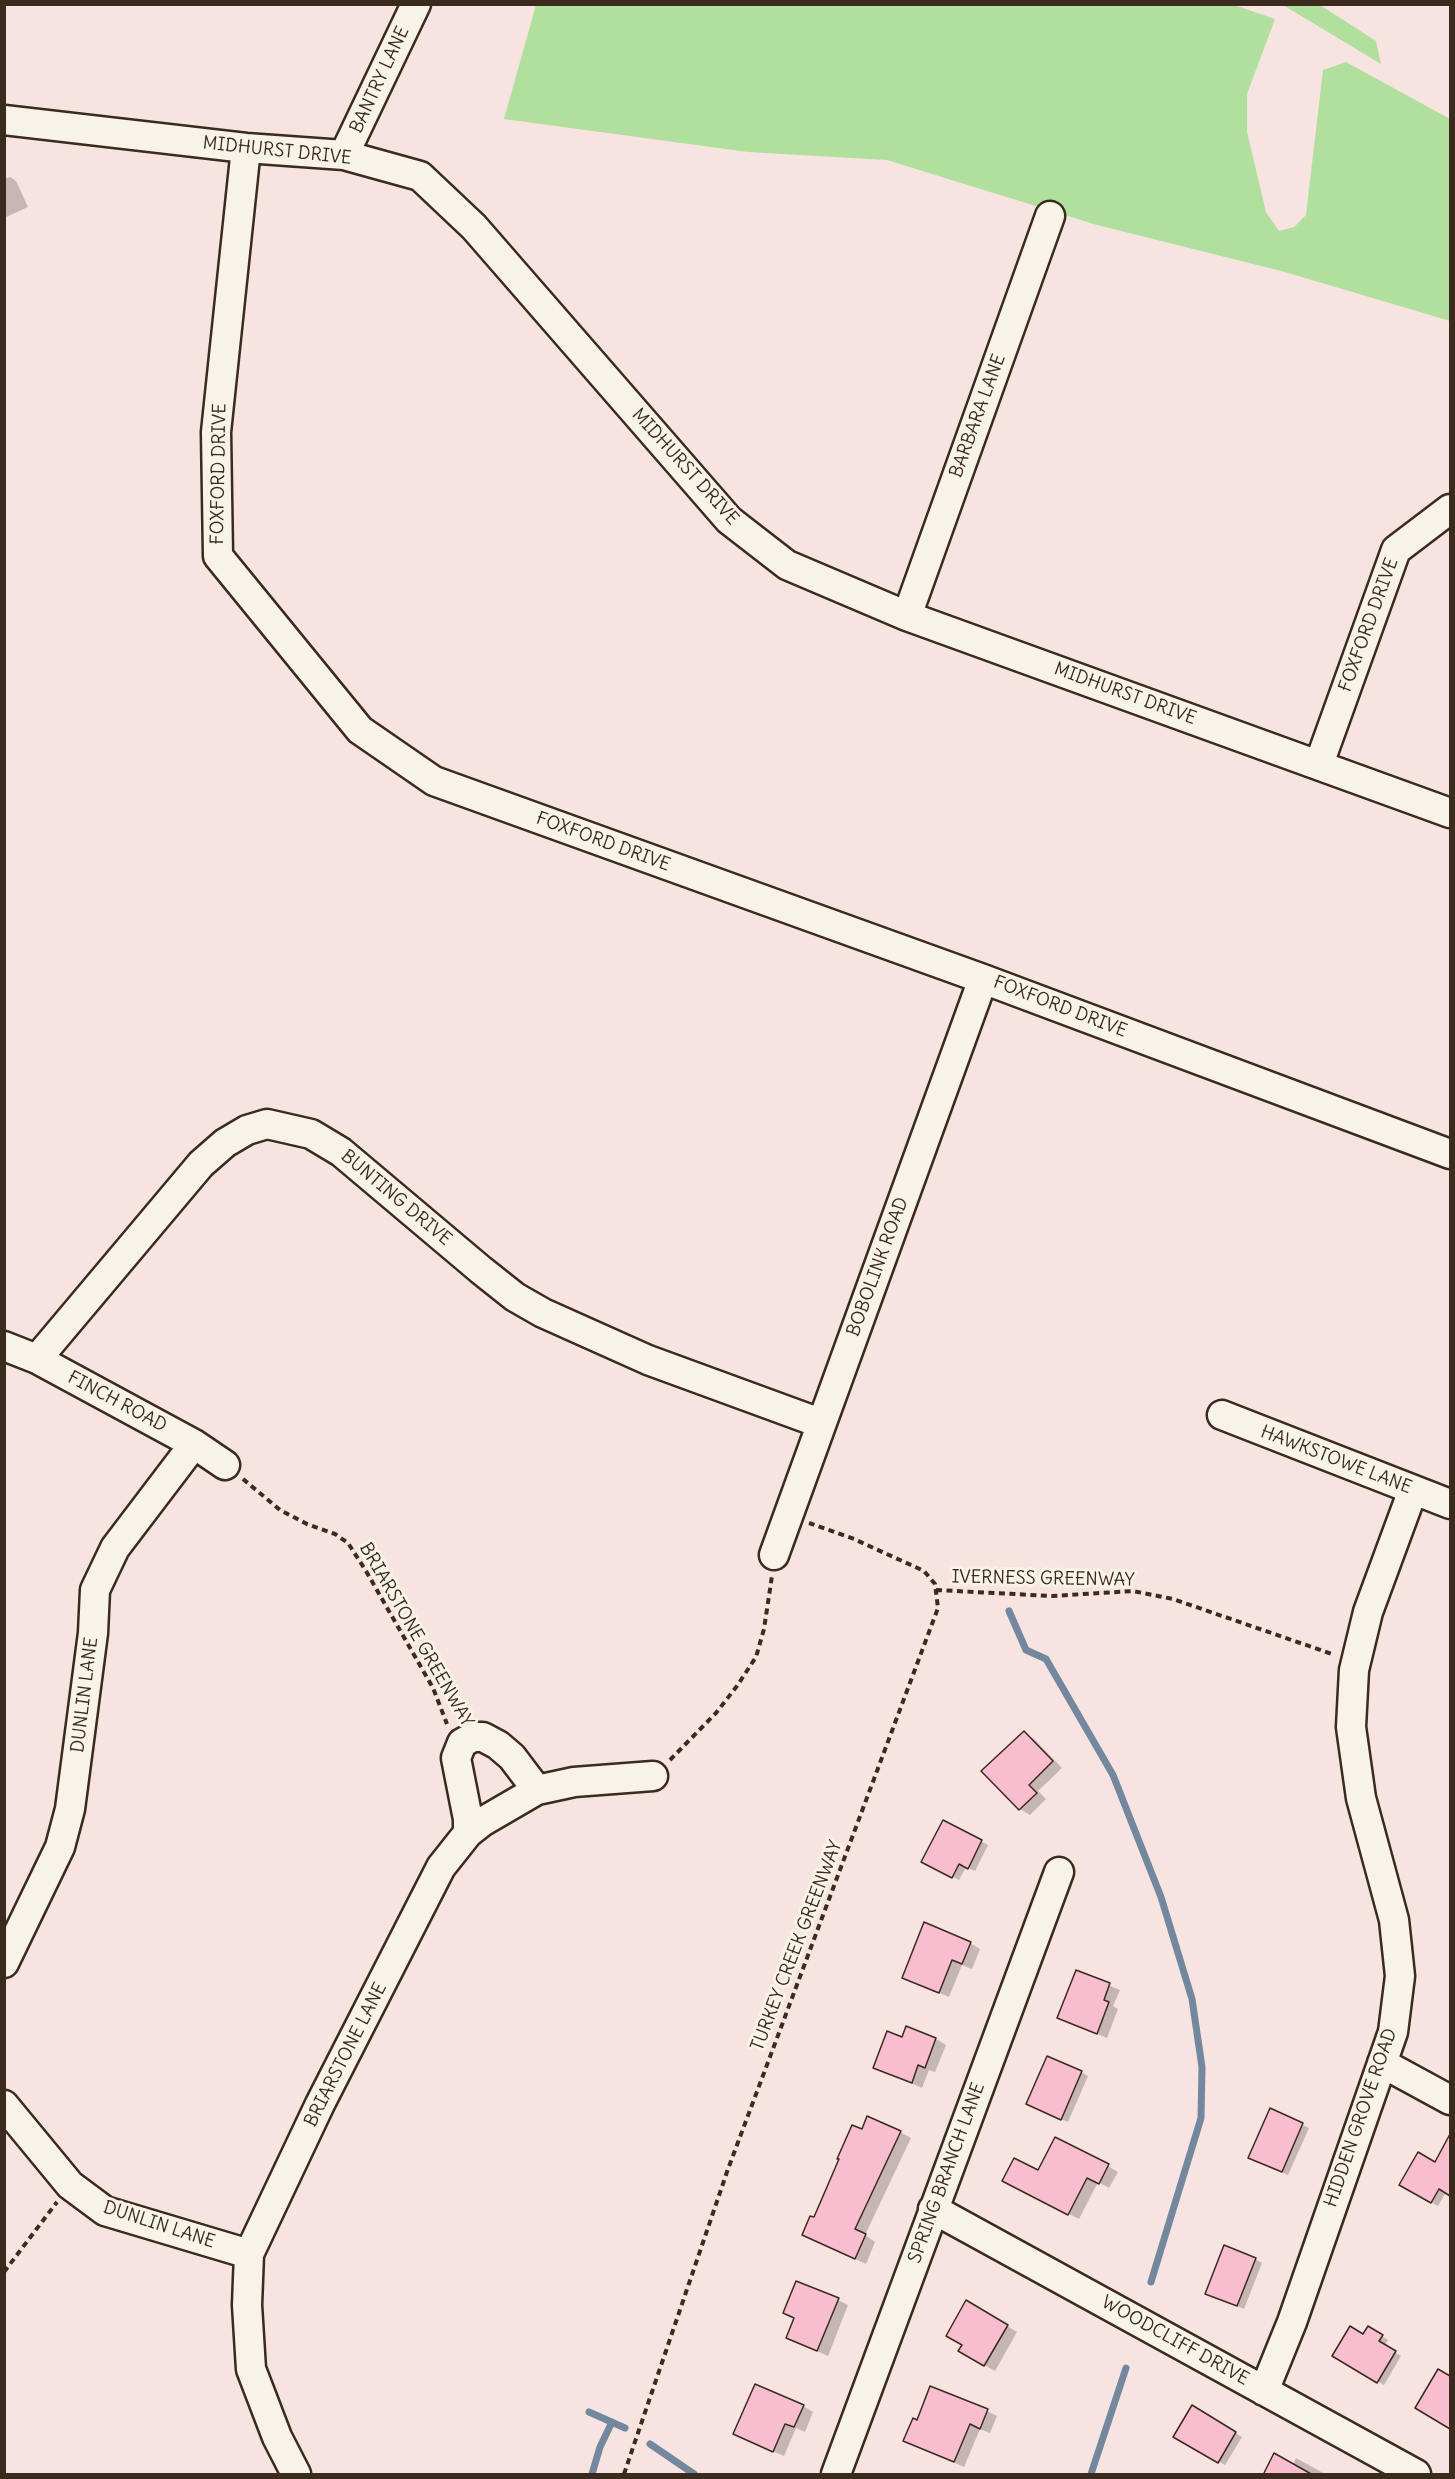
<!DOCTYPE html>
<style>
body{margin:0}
#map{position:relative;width:1455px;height:2479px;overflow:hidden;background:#f7e3e0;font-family:Delius,sans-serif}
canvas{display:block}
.frame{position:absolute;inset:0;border:6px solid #3b2a1e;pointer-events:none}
</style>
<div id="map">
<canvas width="1455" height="2479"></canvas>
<div class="frame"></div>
</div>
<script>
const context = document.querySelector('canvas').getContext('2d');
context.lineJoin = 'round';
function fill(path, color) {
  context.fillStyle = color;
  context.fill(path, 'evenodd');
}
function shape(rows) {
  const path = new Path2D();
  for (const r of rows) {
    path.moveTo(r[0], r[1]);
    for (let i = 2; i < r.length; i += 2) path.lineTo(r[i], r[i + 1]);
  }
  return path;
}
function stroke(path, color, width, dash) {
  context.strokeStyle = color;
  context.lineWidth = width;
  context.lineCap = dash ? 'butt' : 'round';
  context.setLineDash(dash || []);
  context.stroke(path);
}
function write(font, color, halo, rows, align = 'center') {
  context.font = font + ' Delius,sans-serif';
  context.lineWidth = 6;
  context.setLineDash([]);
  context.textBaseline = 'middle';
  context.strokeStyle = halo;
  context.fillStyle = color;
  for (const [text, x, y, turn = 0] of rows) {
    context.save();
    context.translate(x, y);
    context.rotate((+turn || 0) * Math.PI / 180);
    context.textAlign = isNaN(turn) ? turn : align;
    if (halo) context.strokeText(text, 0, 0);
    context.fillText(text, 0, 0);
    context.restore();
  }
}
const green = shape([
 [536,5,1234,5,1275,19,1247,94,1247,132,1266,212,1279,231,1294,227,1306,215,1323,70,1346,62,1450,119,1450,321,1285,272,1097,225,887,160,748,152,504,119],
 [1283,5,1320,5,1376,41,1381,64]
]);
const shadow = shape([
 [10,177,16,181,28,207,4,218,4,179],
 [1024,1733,1034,1739,1062,1768,1038,1791,1046,1799,1030,1815,1020,1809,983,1771],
 [943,1822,988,1845,975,1871,966,1867,959,1880,923,1861],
 [970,1943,980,1949,972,1969,962,1965,949,1997,903,1977],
 [1077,1972,1120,1990,1113,2006,1118,2009,1107,2038,1059,2018],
 [903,2039,936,2039,946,2045,935,2072,929,2070,922,2088,875,2067],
 [1081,2072,1088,2076,1068,2122,1035,2108],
 [1271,2110,1309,2128,1288,2175,1257,2161],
 [863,2131,900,2132,911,2138,865,2235,875,2242,866,2264,804,2235,815,2219],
 [1441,2154,1450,2160,1450,2195,1446,2192,1438,2206,1401,2185,1436,2164],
 [1108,2166,1118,2172,1109,2188,1098,2182,1079,2219,1014,2186,1039,2172],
 [1255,2259,1262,2263,1244,2309,1207,2293],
 [838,2300,848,2305,828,2356,788,2338,795,2319],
 [967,2302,1017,2332,995,2371,960,2351,964,2345],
 [1368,2328,1388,2340,1384,2346,1401,2356,1384,2385,1334,2356,1364,2336],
 [1438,2371,1450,2378,1450,2427,1417,2408],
 [803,2406,813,2412,805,2432,796,2428,784,2456,745,2439],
 [1193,2407,1242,2437,1225,2465,1175,2436],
 [987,2411,997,2416,990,2433,980,2429,964,2467,905,2441,918,2422],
 [1296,2458,1325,2474,1264,2474,1293,2465]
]);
const stream = shape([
 [1009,1611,1026,1650,1046,1659,1113,1775,1161,1897,1192,1999,1202,2067,1201,2118,1151,2282],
 [589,2412,625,2428],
 [650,2444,694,2474],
 [592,2474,600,2447,612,2422],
 [1091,2474,1126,2368]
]);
const building = shape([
 [1024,1731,1053,1761,1029,1785,1037,1793,1019,1810,981,1771,1024,1731],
 [943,1820,982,1840,968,1869,959,1864,952,1878,921,1862,943,1820],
 [924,1922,971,1942,962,1964,952,1960,939,1993,902,1978,924,1922],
 [1076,1970,1110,1983,1104,2000,1109,2002,1097,2034,1057,2018,1076,1970],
 [906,2026,936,2038,925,2068,918,2065,912,2083,873,2068,887,2031,902,2037,906,2026],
 [1047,2056,1082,2071,1061,2120,1026,2104,1047,2056],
 [1270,2108,1303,2123,1282,2172,1248,2158,1270,2108],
 [867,2116,901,2131,855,2229,866,2234,855,2259,802,2235,810,2216,814,2217,839,2159,837,2159,852,2125,862,2129,867,2116],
 [1450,2134,1450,2196,1439,2189,1431,2203,1399,2185,1418,2152,1435,2162,1450,2134],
 [1055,2137,1109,2164,1099,2184,1087,2178,1068,2215,1002,2181,1014,2158,1038,2170,1055,2137],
 [1224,2245,1256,2258,1237,2306,1205,2294,1224,2245],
 [796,2281,839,2298,817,2351,786,2338,794,2318,783,2313,796,2281],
 [966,2300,1008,2325,984,2366,958,2351,962,2345,946,2336,966,2300],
 [1350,2326,1363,2334,1368,2326,1383,2335,1379,2341,1396,2351,1377,2383,1332,2356,1350,2326],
 [1438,2369,1450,2376,1450,2429,1415,2408,1438,2369],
 [755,2384,804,2405,794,2427,785,2424,773,2452,733,2434,755,2384],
 [930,2386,988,2409,980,2429,970,2424,954,2462,903,2441,913,2418,917,2420,930,2386],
 [1192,2405,1236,2432,1218,2463,1173,2437,1192,2405],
 [1274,2453,1313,2475,1263,2475,1274,2453]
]);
const path = shape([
 [243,1479,280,1510,307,1524,335,1534,348,1543,366,1571,433,1688,447,1724],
 [936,1590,1052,1596,1133,1591,1173,1599,1335,1655],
 [670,1760,716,1713,737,1686,756,1657,764,1629,772,1576],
 [4,2272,57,2202],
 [624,2474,728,2169,938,1608,935,1584,924,1571,854,1539,809,1523]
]);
const minor = shape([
 [4,120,246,148,344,155,420,176,474,227,729,520,787,565,907,616,1450,813],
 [246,148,216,432,218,556,360,730,434,781,983,979,1450,1154],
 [344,155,416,4],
 [907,616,1050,216],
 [1319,764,1396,550,1450,509],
 [4,1346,37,1359,194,1444,225,1465],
 [37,1359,201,1164,225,1143,247,1130,267,1124,311,1134,341,1152,481,1270,515,1297,543,1313,648,1360,820,1423],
 [1222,1415,1450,1504],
 [774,1555,983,979],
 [468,1833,468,1819,456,1758,462,1743,473,1737,483,1737,498,1745,512,1757,537,1790],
 [4,1963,60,1847,70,1809,93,1633,95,1590,115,1548,194,1444],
 [1382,2063,1450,2100],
 [4,2105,70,2185,105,2211,249,2254],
 [933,2209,1416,2474],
 [1264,2391,1292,2322,1393,2032,1400,1976,1394,1920,1361,1798,1351,1727,1354,1670,1368,1612,1413,1490],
 [296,2474,277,2437,251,2369,247,2305,249,2254,320,2104,441,1867,468,1833,482,1822,537,1790,574,1782,653,1776],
 [836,2474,1059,1872]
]);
const streetNames = [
 ["BANTRY LANE",380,80,-65],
 ["MIDHURST DRIVE",277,151,6],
 ["BARBARA LANE",978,416,-70],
 ["MIDHURST DRIVE",685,467,48],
 ["FOXFORD DRIVE",219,474,-89],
 ["FOXFORD DRIVE",1369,625,-70],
 ["MIDHURST DRIVE",1125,694,20],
 ["FOXFORD DRIVE",603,842,20],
 ["FOXFORD DRIVE",1060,1007,21],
 ["BUNTING DRIVE",396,1198,40],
 ["BOBOLINK ROAD",878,1267,-70],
 ["FINCH ROAD",117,1402,28],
 ["HAWKSTOWE LANE",1336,1460,21],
 ["IVERNESS GREENWAY",1043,1579,1],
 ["BRIARSTONE GREENWAY",416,1635,60],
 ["DUNLIN LANE",85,1695,-83],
 ["TURKEY CREEK GREENWAY",797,1946,-69],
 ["BRIARSTONE LANE",346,2055,-63],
 ["HIDDEN GROVE ROAD",1361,2118,-71],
 ["SPRING BRANCH LANE",947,2173,-70],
 ["DUNLIN LANE",159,2225,18],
 ["WOODCLIFF DRIVE",1175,2341,29]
];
fill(green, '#b1df9e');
fill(shadow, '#0003');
stroke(stream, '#73889e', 7);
fill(building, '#f8becf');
stroke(building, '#3b2a1e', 1.5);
stroke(minor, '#3b2a1e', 33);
stroke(path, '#3b2a1e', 4, [6, 4.5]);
stroke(minor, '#f7f3e8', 28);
write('18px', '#3b2a1e', '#f7f3e8', streetNames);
</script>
